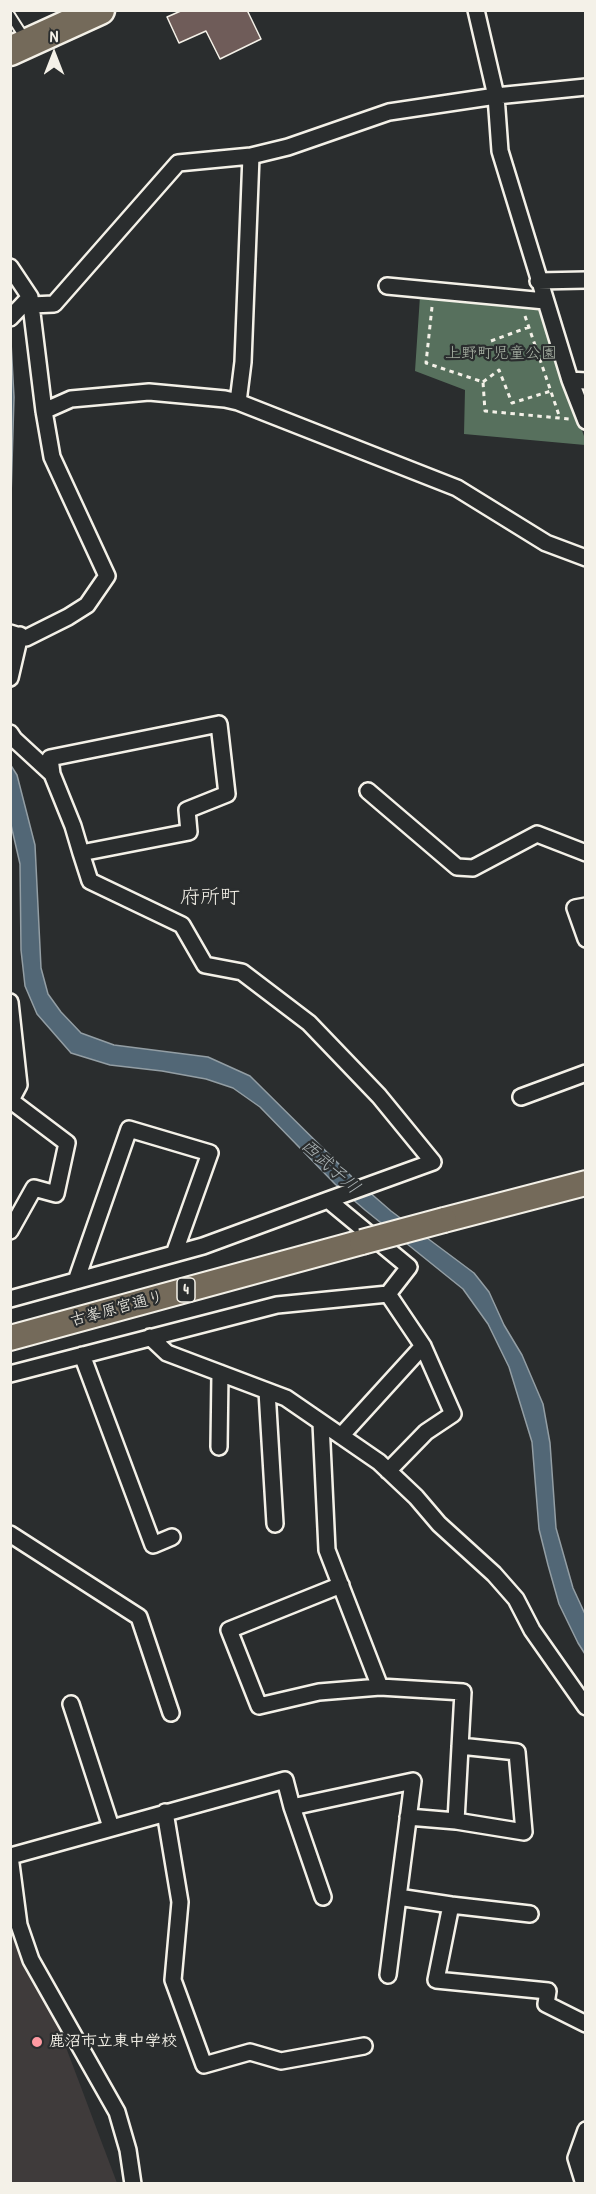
<!DOCTYPE html>
<meta charset="utf-8">
<style>
body{margin:0}
#map{position:relative;width:596px;height:2194px;overflow:hidden;background:#2a2d2e;font-family:"Patrick Hand",sans-serif}
canvas{display:block}
.frame{position:absolute;inset:0;border:12px solid #f4f1e8;pointer-events:none}
.north{position:absolute;left:24px;top:24px;width:60px;height:60px;-webkit-text-stroke:4px #2a2d2e;paint-order:stroke;rotate:0deg;font-size:16px;font-weight:700;line-height:24px;text-align:center;color:#f4f1e8}
.north::after{content:'';display:block;margin:auto;width:21px;height:27px;background:#f4f1e8;clip-path:polygon(50% 0,100% 100%,50% 72%,0 100%)}
</style>
<div id="map">
<canvas width="596" height="2194"></canvas>
<div class="frame"></div>
<div class="north">N</div>
</div>
<script>
const context = document.querySelector('canvas').getContext('2d');
context.lineJoin = 'round';
function fill(path, color) {
  context.fillStyle = color;
  context.fill(path, 'evenodd');
}
function shape(rows) {
  const path = new Path2D();
  for (const r of rows) {
    path.moveTo(r[0], r[1]);
    for (let i = 2; i < r.length; i += 2) path.lineTo(r[i], r[i + 1]);
  }
  return path;
}
function stroke(path, color, width, dash) {
  context.strokeStyle = color;
  context.lineWidth = width;
  context.lineCap = dash ? 'butt' : 'round';
  context.setLineDash(dash || []);
  context.stroke(path);
}
function write(font, color, halo, rows, align = 'center') {
  context.font = font + ' "Patrick Hand","Klee One",sans-serif';
  context.lineWidth = 4.5;
  context.setLineDash([]);
  context.textBaseline = 'middle';
  context.strokeStyle = halo;
  context.fillStyle = color;
  for (const [text, x, y, turn = 0] of rows) {
    context.save();
    context.translate(x, y);
    context.rotate((+turn || 0) * Math.PI / 180);
    context.textAlign = isNaN(turn) ? turn : align;
    if (halo) context.strokeText(text, 0, 0);
    context.fillText(text, 0, 0);
    context.restore();
  }
}
const built = shape([
 [11,1901,117,2183,11,2183]
]);
const green = shape([
 [420,296,524,304,541,309,585,439,585,445,464,434,465,390,415,371]
]);
const water = shape([
 [11,342,14,397,11,497,11,342],
 [10,764,17,775,35,845,41,968,48,994,61,1012,81,1033,114,1045,208,1057,250,1076,353,1178,391,1211,474,1273,489,1292,504,1325,522,1355,543,1404,550,1443,556,1528,573,1588,585,1614,585,1654,578,1643,559,1604,548,1565,539,1529,532,1442,509,1367,488,1324,463,1289,365,1210,335,1184,260,1107,233,1088,206,1079,162,1071,110,1065,71,1053,37,1014,25,986,21,950,20,864,11,825,10,764]
]);
const building = shape([
 [183,10,247,10,261,39,220,59,206,31,179,43,167,17,183,10]
]);
const path = shape([
 [432,307,426,363,483,382,485,411,569,419],
 [525,316,560,418],
 [491,341,529,327],
 [483,382,499,370,512,403,551,391]
]);
const lane = shape([
 [10,15,26,40]
]);
const street = shape([
 [476,10,496,96,500,151,570,380,586,421],
 [10,267,30,297,44,411,52,457,107,576,87,605,68,617,26,638,10,633],
 [538,281,586,280],
 [387,286,545,301],
 [31,305,54,304,178,163,251,156],
 [10,318,30,297],
 [570,380,586,381],
 [238,402,243,362,251,156,288,147,389,112,496,96,586,87],
 [44,411,71,399,149,392,225,399,238,402,457,488,546,543,586,558],
 [10,678,20,635],
 [10,733,14,739,52,774],
 [368,791,457,867,473,868,537,834,586,853],
 [81,853,189,832,187,810,227,794,219,724,50,758,52,774,73,826,81,853,90,881,182,925,205,965,242,972,309,1023,379,1096,433,1162,328,1200],
 [586,906,575,908,586,939],
 [10,1002,19,1085,11,1100],
 [521,1097,586,1073],
 [10,1100,67,1143,56,1194,34,1188,10,1231],
 [76,1281,129,1129,210,1153,174,1254],
 [388,1294,423,1346,453,1414,426,1432,388,1471],
 [10,1299,203,1246,328,1200,409,1267,388,1294,277,1305,10,1374],
 [150,1337,167,1353,286,1398,379,1462,416,1497,439,1524,494,1574,516,1599,532,1630,586,1707],
 [82,1355,153,1545,172,1537],
 [267,1391,275,1524],
 [321,1423,327,1550,380,1687,463,1692,456,1821,408,1817],
 [341,1436,423,1346],
 [219,1447,220,1373],
 [10,1534,139,1617,171,1713],
 [341,1585,229,1630,259,1706,319,1692,380,1687],
 [71,1704,111,1827],
 [165,1812,180,1902,173,1980,204,2065,250,2052,281,2061,364,2046],
 [456,1821,524,1832,517,1752,460,1746],
 [10,1856,19,1925,31,1960,117,2112,128,2150,133,2184],
 [11,1856,285,1780,292,1807],
 [323,1897,292,1807,413,1781,398,1897,451,1905,436,1980,548,1991,546,2004,586,2024],
 [451,1905,530,1914],
 [388,1975,398,1897],
 [584,2184,576,2158,586,2130]
]);
const primary = shape([
 [444,1220,586,1183],
 [10,1338,362,1242]
]);
const highway = shape([
 [10,51,100,10]
]);
const primaryBridge = shape([
 [362,1242,444,1220]
]);
const markers = [
 [37,2042,6,"#ff9aa2"]
];
const shields = [
 [186,1290,18]
];
const shieldNames = [
 ["4",186,1290]
];
const parkNames = [
 ["上野町児童公園",501,354]
];
const streetNames = [
 ["古峯原宮通り",117,1309,-15]
];
const poiNames = [
 ["鹿沼市立東中学校",49,2042]
];
const waterNames = [
 ["西武子川",330,1167,42]
];
const quarterNames = [
 ["府所町",210,898]
];
fill(built, '#3f3b3b');
fill(green, '#57705d');
fill(water, '#526776');
stroke(water, '#939ea4', 1.5);
fill(building, '#6f5c59');
stroke(building, '#f4f1e8', 1.5);
stroke(lane, '#f4f1e8', 12);
stroke(street, '#f4f1e8', 20);
stroke(primary, '#f4f1e8', 28);
stroke(highway, '#f4f1e8', 33);
stroke(path, '#f4f1e8', 3, [4.5, 4.5]);
stroke(lane, '#2a2d2e', 8);
stroke(street, '#2a2d2e', 15);
stroke(primary, '#746a5a', 24);
stroke(highway, '#746a5a', 28);
stroke(primaryBridge, '#f4f1e8', 28, []);
stroke(primaryBridge, '#746a5a', 24);
for (const [x, y, r, color] of markers) {
  const dot = new Path2D();
  dot.arc(x, y, r, 0, 2 * Math.PI);
  context.fillStyle = color;
  context.fill(dot);
  stroke(dot, '#2a2d2e', 2);
}
for (const [x, y, w] of shields) {
  const box = new Path2D();
  box.roundRect(x - w / 2, y - 12, w, 24, 4.5);
  context.fillStyle = '#2a2d2e';
  context.fill(box);
  stroke(box, '#f4f1e8', 1.5);
}
write('bold 15px', '#f4f1e8', null, shieldNames);
write('16px', '#adb7a9', '#2a2d2e', parkNames);
write('16px', '#f4f1e8', '#2a2d2e', streetNames);
write('bold 16px', '#f4f1e8', '#2a2d2e', poiNames, 'left');
write('italic 18px', '#abb3b5', '#2a2d2e', waterNames);
write('20px', '#f4f1e8', '#2a2d2e', quarterNames);
</script>
